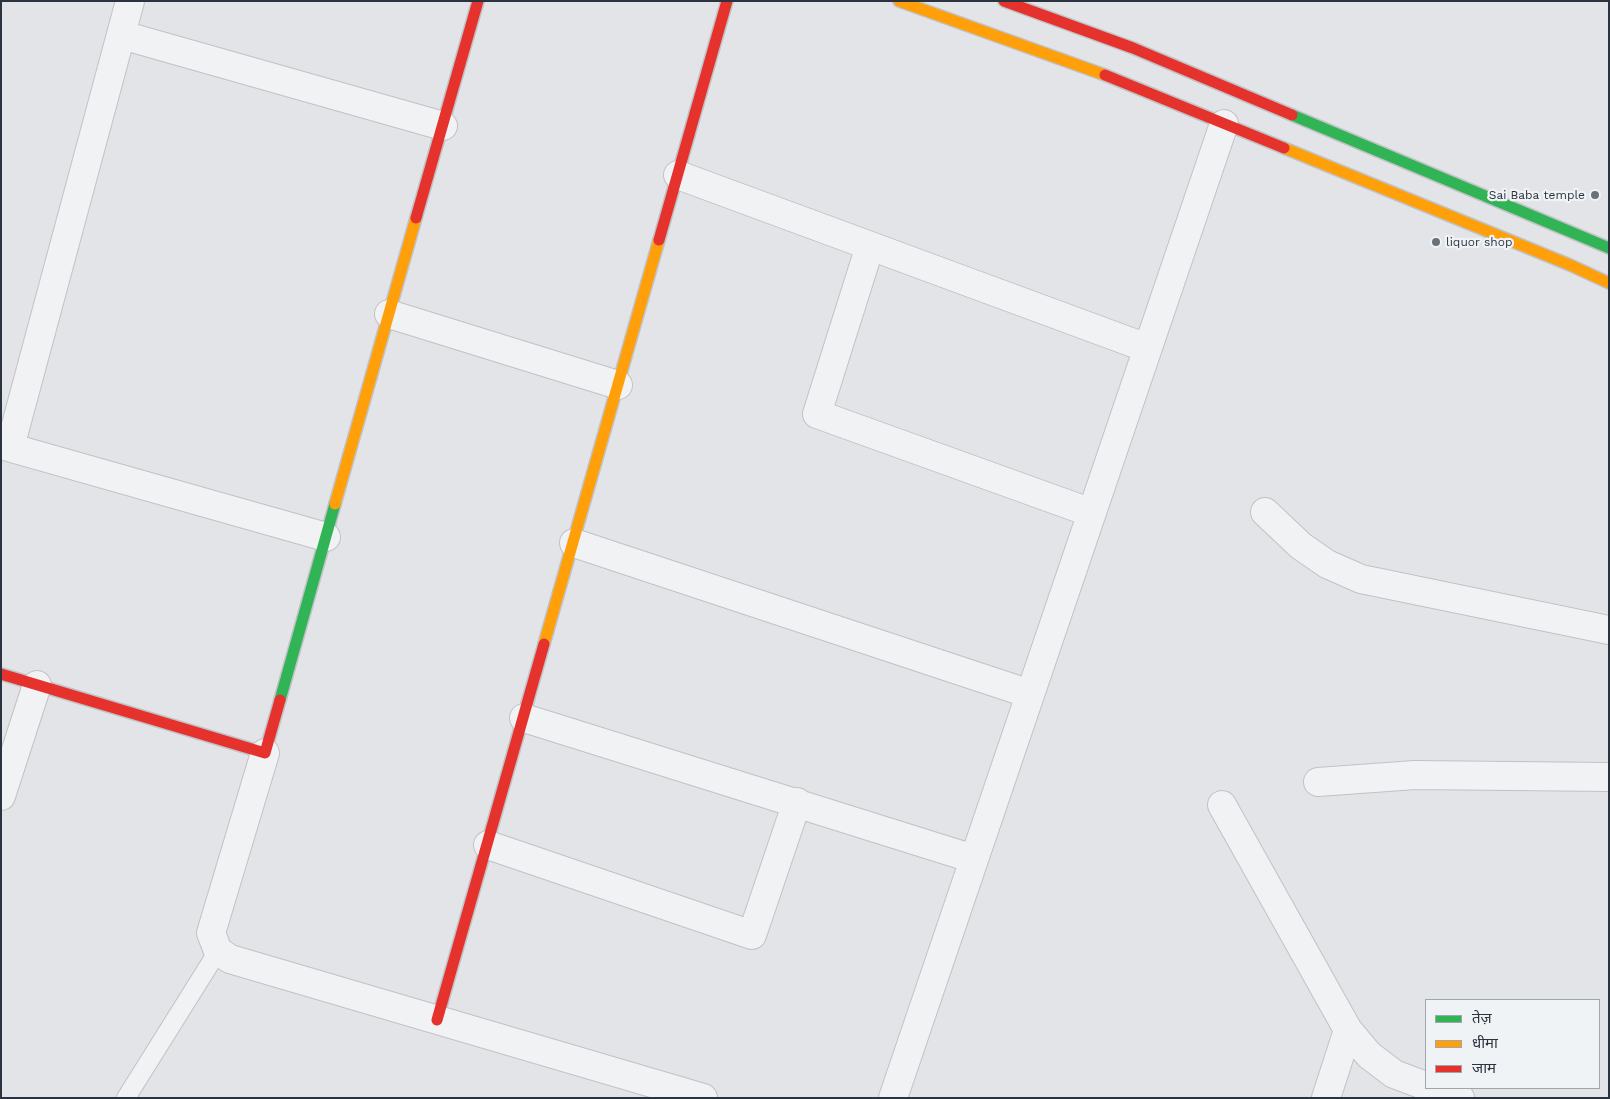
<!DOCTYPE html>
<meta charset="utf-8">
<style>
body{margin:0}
#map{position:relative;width:1610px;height:1099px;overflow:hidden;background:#e2e4e7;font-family:"Work Sans","Noto Sans Devanagari",sans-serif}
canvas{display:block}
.frame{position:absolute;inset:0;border:2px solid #2b333e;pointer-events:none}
.legend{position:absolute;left:1425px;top:999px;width:175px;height:90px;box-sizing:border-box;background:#f0f3f6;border:1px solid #a1a6ac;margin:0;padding:6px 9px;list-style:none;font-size:15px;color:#2b333e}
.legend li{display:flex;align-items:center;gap:10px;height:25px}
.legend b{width:25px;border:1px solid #a1a6ac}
</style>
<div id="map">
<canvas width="1610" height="1099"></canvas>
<div class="frame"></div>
<ul class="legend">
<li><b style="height:6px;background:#30b455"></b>तेज़</li>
<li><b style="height:6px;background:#ff9f0a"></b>धीमा</li>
<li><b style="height:6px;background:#e5322d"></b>जाम</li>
</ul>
</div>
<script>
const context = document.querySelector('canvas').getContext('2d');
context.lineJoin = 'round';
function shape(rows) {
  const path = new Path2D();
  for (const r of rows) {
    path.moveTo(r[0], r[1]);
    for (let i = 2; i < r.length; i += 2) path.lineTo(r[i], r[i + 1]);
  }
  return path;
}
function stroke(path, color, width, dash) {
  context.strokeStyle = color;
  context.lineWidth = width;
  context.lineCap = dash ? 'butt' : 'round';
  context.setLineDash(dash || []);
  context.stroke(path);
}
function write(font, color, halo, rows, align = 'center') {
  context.font = font + ' "Work Sans",sans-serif';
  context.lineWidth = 4.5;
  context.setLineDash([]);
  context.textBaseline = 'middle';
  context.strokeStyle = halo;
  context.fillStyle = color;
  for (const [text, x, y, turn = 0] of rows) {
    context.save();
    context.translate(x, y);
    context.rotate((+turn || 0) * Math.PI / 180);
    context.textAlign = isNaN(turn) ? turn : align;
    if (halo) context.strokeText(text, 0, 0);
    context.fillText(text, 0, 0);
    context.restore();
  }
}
const lane = shape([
 [126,1098,218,951]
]);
const street = shape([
 [122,35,443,126],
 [678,175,1147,348],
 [870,246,817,414,1092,513],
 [389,314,618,385],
 [1,445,326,537],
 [10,447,130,1],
 [1265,512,1301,546,1327,564,1361,579,1609,630],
 [574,543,1030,694],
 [524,718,974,859],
 [265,753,211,933,218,951,230,959,703,1098],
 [1318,782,1415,775,1609,777],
 [1,796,37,685],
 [1222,805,1348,1030,1369,1055,1394,1074,1426,1086],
 [488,845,752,935,797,802],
 [1431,1088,1460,1098],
 [893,1098,1224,124],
 [1326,1098,1348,1030]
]);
const fast = shape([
 [1292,115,1609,248],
 [280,700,335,504]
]);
const slow = shape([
 [899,1,1105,75],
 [1284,148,1570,265,1609,283],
 [335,504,416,218],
 [544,644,659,240]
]);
const jam = shape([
 [1004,1,1133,48,1292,115],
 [1105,75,1284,148],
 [416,218,478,1],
 [659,240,727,1],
 [1,674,265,753,280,700],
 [437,1020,544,644]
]);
const markers = [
 [1595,195,5,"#6b7179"],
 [1436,242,5,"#6b7179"]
];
const poiNames = [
 ["Sai Baba temple",1585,195],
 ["liquor shop",1446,242,"left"]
];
stroke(lane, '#c1c2c5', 20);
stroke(street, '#c1c2c5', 30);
stroke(fast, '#c1c2c5', 14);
stroke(slow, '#c1c2c5', 14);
stroke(jam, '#c1c2c5', 14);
stroke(lane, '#f1f2f4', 18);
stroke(street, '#f1f2f4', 28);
stroke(fast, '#30b455', 11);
stroke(slow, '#ff9f0a', 11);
stroke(jam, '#e5322d', 11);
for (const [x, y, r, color] of markers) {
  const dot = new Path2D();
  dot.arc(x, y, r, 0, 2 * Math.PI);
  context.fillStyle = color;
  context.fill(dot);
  stroke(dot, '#f0f3f6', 2);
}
write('12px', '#2b333e', '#f0f3f6', poiNames, 'right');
</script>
